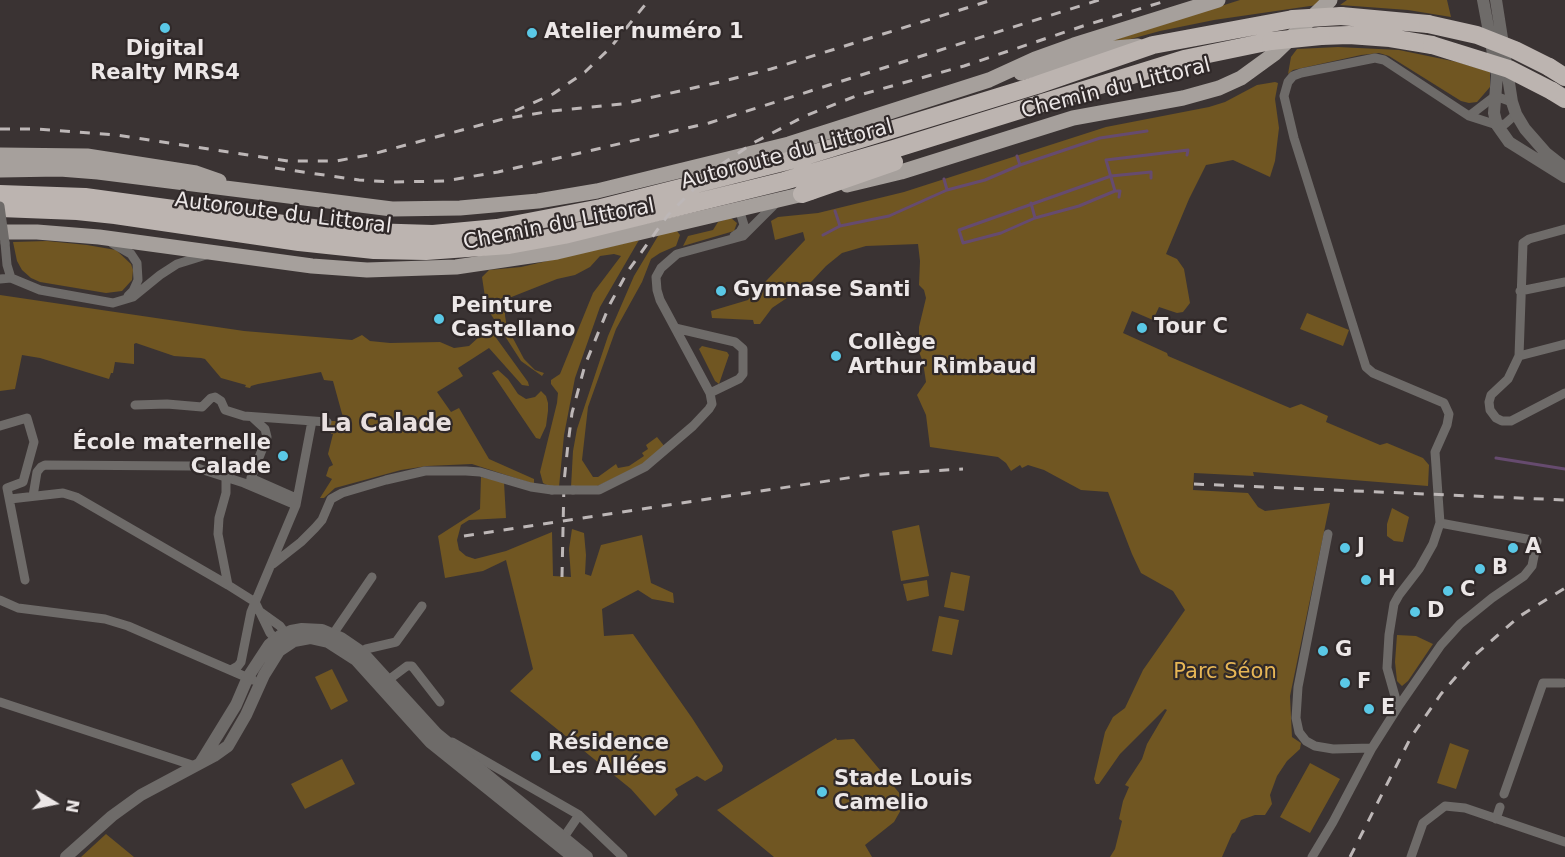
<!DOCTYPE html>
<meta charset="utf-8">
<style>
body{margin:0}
#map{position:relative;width:1565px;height:857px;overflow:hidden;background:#3a3333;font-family:"DejaVu Sans",sans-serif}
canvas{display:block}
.north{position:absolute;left:24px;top:773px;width:60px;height:60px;-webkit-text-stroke:4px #302929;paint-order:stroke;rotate:100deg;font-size:16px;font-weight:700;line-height:24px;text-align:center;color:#ece7e7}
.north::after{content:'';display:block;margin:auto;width:21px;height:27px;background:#ece7e7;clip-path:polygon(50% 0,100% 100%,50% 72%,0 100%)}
</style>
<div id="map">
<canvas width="1565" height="857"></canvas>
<div class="north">N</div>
</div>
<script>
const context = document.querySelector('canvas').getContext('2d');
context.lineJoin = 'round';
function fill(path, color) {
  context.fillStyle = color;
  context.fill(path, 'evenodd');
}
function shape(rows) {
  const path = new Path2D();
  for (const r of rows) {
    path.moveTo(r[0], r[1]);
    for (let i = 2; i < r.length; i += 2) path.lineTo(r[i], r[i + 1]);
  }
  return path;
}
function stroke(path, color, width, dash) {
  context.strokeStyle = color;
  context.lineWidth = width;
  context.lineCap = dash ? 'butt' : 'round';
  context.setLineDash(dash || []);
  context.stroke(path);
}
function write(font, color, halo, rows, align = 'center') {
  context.font = font + ' "DejaVu Sans",sans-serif';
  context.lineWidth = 4.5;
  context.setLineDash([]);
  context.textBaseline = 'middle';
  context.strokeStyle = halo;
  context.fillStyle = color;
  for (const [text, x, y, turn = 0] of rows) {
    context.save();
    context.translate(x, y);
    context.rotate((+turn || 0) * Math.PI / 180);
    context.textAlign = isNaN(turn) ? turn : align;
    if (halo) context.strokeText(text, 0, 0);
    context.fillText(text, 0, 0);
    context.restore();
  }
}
const green = shape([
 [1240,0,1323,0,1317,5,1214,20,1160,31,1035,65],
 [1347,0,1447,0,1451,17,1408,10,1340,5],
 [1338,47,1399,50,1457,62,1490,72,1490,87,1477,102,1469,103,1461,101,1389,56,1379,53,1361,55,1293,70,1288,74,1291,57,1297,49],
 [1275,82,1278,83,1275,99,1279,128,1275,161,1270,177,1233,160,1206,165,1189,199,1166,254,1177,259,1184,269,1190,303,1183,312,1177,313,1159,307,1153,320,1132,311,1123,333,1167,353,1168,356,1290,408,1301,404,1328,416,1326,422,1380,445,1387,443,1423,458,1429,465,1428,486,1253,472,1254,476,1194,473,1193,490,1248,493,1258,507,1265,511,1330,503,1290,696,1292,737,1301,743,1300,749,1287,761,1277,776,1270,795,1272,804,1265,815,1255,815,1241,820,1235,832,1232,834,1222,857,1110,857,1115,849,1122,821,1119,819,1123,801,1129,787,1125,785,1142,759,1147,744,1167,710,1165,709,1120,754,1099,784,1096,784,1094,779,1105,732,1113,717,1125,708,1143,670,1185,610,1173,591,1141,573,1132,554,1108,492,1081,490,1044,470,1028,465,1022,468,1020,465,1011,471,1006,463,998,457,930,447,926,415,917,395,926,382,923,362,919,352,919,327,926,298,924,290,919,285,920,261,918,244,866,246,842,253,826,266,812,281,772,308,760,324,754,324,753,320,712,318,711,311,748,300,805,240,803,232,775,240,771,221,778,217,818,213,904,192,1106,127,1209,107,1225,102,1257,85],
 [731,218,737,223,734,231,683,246,688,236,713,230,718,222],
 [677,231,680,235,676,246,660,253,651,259,642,282,616,329,588,407,582,460,593,477,598,477,616,464,618,468,629,466,644,456,642,453,648,449,646,445,657,437,665,447,643,465,593,488,571,487,573,451,577,429,608,336,634,276,658,236,660,233],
 [639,240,600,307,575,378,564,435,559,487,549,486,543,483,540,472,557,403,558,393,551,384,551,380,560,374,593,293,621,256,614,254,600,256,590,267,575,275,557,279,509,298,505,302,505,316,507,327,524,359,535,370,544,373,542,376,521,361,481,299,485,297,482,277,489,270,521,267],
 [47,241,87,245,116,250,131,264,133,270,132,280,122,291,106,293,40,282,31,278,22,270,17,261,13,242],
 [0,295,244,331,352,340,362,335,370,341,390,343,440,342,454,348,469,346,489,328,528,382,529,386,522,385,489,348,458,368,463,376,437,392,451,412,459,408,489,459,534,479,534,484,472,464,427,466,401,470,335,488,324,498,320,498,332,479,326,476,329,467,333,465,328,454,333,434,331,434,329,421,344,421,333,381,324,380,321,372,258,384,251,386,250,388,245,387,246,385,221,378,205,359,201,358,174,356,136,343,134,344,134,364,115,362,113,373,111,373,109,379,40,358,22,355,15,389,0,391],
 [1307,313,1349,330,1343,346,1300,329],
 [702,346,727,352,729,355,719,384,715,381,699,349],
 [498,370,508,379,518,394,526,399,535,397,541,391,546,396,548,403,548,411,546,426,540,439,536,438,492,373],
 [481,477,504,482,506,518,469,520,461,525,457,540,459,550,466,556,475,559,506,551,552,532,553,576,571,577,569,549,572,529,584,533,586,555,585,574,591,576,601,545,642,535,651,583,673,593,674,603,652,599,638,590,602,609,604,636,633,634,692,718,723,766,722,771,705,781,697,776,675,789,678,795,655,816,631,789,510,691,533,669,506,560,483,571,445,578,438,536,480,509],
 [1392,508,1409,517,1403,542,1394,541,1387,536,1387,524],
 [919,525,929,576,901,581,892,531],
 [951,572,970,576,964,611,944,607],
 [927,580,929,596,907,601,903,584],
 [939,616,959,620,952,655,932,651],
 [1397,635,1416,636,1433,644,1408,681,1402,686,1397,681,1395,662],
 [332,669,348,701,331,710,315,677],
 [836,738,837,740,854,739,906,801,894,822,865,845,872,857,774,857,717,810],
 [1450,743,1469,750,1456,789,1437,783],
 [342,759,355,784,305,809,291,784],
 [1310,763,1340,779,1310,833,1280,817],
 [106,834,134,857,81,857]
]);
const stream = shape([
 [1017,156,1020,165],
 [944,179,947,190],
 [1115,191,1079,206,1035,218,1001,233,963,243,959,230,1111,176,1151,172,1151,178],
 [1119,197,1120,191,1115,191,1106,160,1188,150,1187,155],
 [1031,203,1035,218],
 [835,211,840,226],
 [823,235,840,226,889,216,947,190,985,180,1020,165,1100,138,1147,131],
 [1496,458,1565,469]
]);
const minor = shape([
 [1469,116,1495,96,1512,102],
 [1565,229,1529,239,1523,243,1519,356,1508,379,1491,395,1489,402,1490,410,1496,418,1502,421,1511,421,1565,393],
 [734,236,740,232,744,225,739,209],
 [5,243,7,265,11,278],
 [112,243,131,254,137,263,138,280,133,291,128,296],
 [0,279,11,278,40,290,113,303,133,297,160,275,177,264,206,255],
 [1520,291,1565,282],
 [675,328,735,342,743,349,743,374,739,379,710,393],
 [1519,356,1565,344],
 [135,405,167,404,202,407,211,398,215,397,221,401,225,410,244,416,327,422],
 [252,417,265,429,267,437,251,478,294,497],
 [0,426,27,418,34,442,23,482,7,488,25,580],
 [226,477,226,493,219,518,218,534,228,585],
 [573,490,599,490,645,467,693,426,709,409,712,404,710,393,660,300,657,290,656,277,661,268,677,254,743,236,776,203],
 [33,496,37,472,41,467,45,465,191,466,244,483,296,505],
 [10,499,63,493,76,497,228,585,255,602,270,633,279,643],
 [1440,523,1537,541,1532,566,1524,576,1492,598,1460,624,1441,645,1398,707,1387,668,1389,635,1394,604,1399,595,1419,569,1433,544,1440,523,1435,452,1447,425,1449,414,1444,403,1373,373,1366,367,1294,138,1284,96,1288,82,1293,76,1301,73,1375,58,1384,60,1469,116,1497,125,1505,124,1516,114],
 [1328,534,1298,687,1296,718,1299,732,1306,741,1315,746,1333,749,1372,748],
 [273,564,301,542,315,528,322,520,331,499,342,493,386,480,425,471,466,471,480,472,531,487,552,490],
 [0,600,18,608,105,619,128,626,253,680],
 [259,611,280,626,288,637],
 [331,637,372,577],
 [360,656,366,649,396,642,422,606],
 [231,670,238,666,241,662,251,612,296,505,312,421],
 [387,681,407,666,412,666,440,702],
 [0,702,195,766],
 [452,742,579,815,623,857],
 [1504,794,1543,683,1563,683],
 [1496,819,1500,807],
 [558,836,564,837,579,815],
 [1312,857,1333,822,1372,748,1398,707],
 [1411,857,1423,823,1445,806,1465,808,1565,842]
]);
const tertiary = shape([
 [1483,0,1497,75,1494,113,1497,125,1509,142,1565,177],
 [1496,0,1512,102,1516,114,1525,129,1546,153,1565,168],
 [201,762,236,705,248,677,269,645,280,636,291,631,302,629,322,630,341,638,363,653,437,734,587,857],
 [66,857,112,816,141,795,214,756,228,746,246,715,264,675,279,651,294,641,310,638,328,642,356,660,430,742,573,857]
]);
const primary = shape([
 [1021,73,1115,48,1138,46],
 [0,155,87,156,196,173,219,181],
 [0,170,60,169,98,172,392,209,460,208,538,201,597,191,789,144,989,80,1035,59,1074,45,1218,0],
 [847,185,901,172,1073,118,1183,98,1219,88,1241,78,1274,54,1330,0],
 [0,232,37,232,99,237,312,266,367,270,456,267,557,252,812,192]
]);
const motorway = shape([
 [1341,16,1428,24],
 [1321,36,1349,35,1390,38,1432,45],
 [1549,67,1565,77],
 [1552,91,1565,99],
 [0,194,85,197,335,231,433,234,497,228,601,208,799,158,1037,85,1153,45,1293,19],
 [802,194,894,162],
 [0,208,77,211,115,215,299,242,374,250,426,251,509,245,564,235,784,181,894,149,1184,59,1271,41]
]);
const rail = shape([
 [515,111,553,94,585,72,610,48,649,0],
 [0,129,38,129,116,135,288,161,336,161,369,155,503,119,552,111,622,104,720,82,771,69,992,0],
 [275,168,359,180,393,182,445,181,498,172,709,123,1099,0],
 [1194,484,1565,500],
 [464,536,867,475,963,469],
 [562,577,564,482,568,444,572,413,585,365,610,304,628,271,668,215,694,189,722,164,755,142,805,116,856,96,964,66,1083,26,1169,0],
 [1350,857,1411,737,1441,694,1475,655,1498,635,1520,616,1565,588]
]);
const minorBridge = shape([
 [0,206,5,243],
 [552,490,573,490]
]);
const motorwayBridge = shape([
 [1293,19,1341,16],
 [1428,24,1477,35,1515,50,1549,67],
 [1271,41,1321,36],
 [1432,45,1509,69,1552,91]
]);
const markers = [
 [165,28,6,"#5ac8e6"],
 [532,33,6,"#5ac8e6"],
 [721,291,6,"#5ac8e6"],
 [439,319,6,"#5ac8e6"],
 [1142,328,6,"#5ac8e6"],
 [836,356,6,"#5ac8e6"],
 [283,456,6,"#5ac8e6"],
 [1345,548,6,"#5ac8e6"],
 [1513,548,6,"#5ac8e6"],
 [1480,569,6,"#5ac8e6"],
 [1366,580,6,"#5ac8e6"],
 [1448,591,6,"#5ac8e6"],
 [1415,612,6,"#5ac8e6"],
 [1323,651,6,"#5ac8e6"],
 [1345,683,6,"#5ac8e6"],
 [1369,709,6,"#5ac8e6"],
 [536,756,6,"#5ac8e6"],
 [822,792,6,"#5ac8e6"]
];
const poiNames = [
 ["Atelier numéro 1",544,33],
 ["Digital",165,50,"center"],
 ["Realty MRS4",165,74,"center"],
 ["Gymnase Santi",733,291],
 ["Peinture",451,307],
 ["Castellano",451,331],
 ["Tour C",1154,328],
 ["Collège",848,344],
 ["Arthur Rimbaud",848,368],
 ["École maternelle",271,444,"right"],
 ["Calade",271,468,"right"],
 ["J",1357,548],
 ["A",1525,548],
 ["B",1492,569],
 ["H",1378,580],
 ["C",1460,591],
 ["D",1427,612],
 ["G",1335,651],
 ["F",1357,683],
 ["E",1381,709],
 ["Résidence",548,744],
 ["Les Allées",548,768],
 ["Stade Louis",834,780],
 ["Camelio",834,804]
];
const streetNames = [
 ["Chemin du Littoral",1116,89,-14],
 ["Autoroute du Littoral",787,155,-15],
 ["Autoroute du Littoral",283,214,7],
 ["Chemin du Littoral",559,225,-11]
];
const parkNames = [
 ["Parc Séon",1225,673]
];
const quarterNames = [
 ["La Calade",386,425]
];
fill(green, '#705622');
stroke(stream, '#664b6f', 3);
stroke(minor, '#6e6b69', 9);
stroke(tertiary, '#6e6b69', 12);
stroke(primary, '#a6a09c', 15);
stroke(motorway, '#bcb4b0', 18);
stroke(rail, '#bdb7b7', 3, [10, 10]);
stroke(minorBridge, '#6e6b69', 9);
stroke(motorwayBridge, '#bcb4b0', 18);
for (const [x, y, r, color] of markers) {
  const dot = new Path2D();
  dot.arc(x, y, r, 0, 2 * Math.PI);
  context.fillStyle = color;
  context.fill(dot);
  stroke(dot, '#302929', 2);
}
write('bold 21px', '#ece7e7', '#302929', poiNames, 'left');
write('21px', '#ece7e7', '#302929', streetNames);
write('21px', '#e7b656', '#302929', parkNames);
write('bold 24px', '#e9e0e0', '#302929', quarterNames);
</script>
